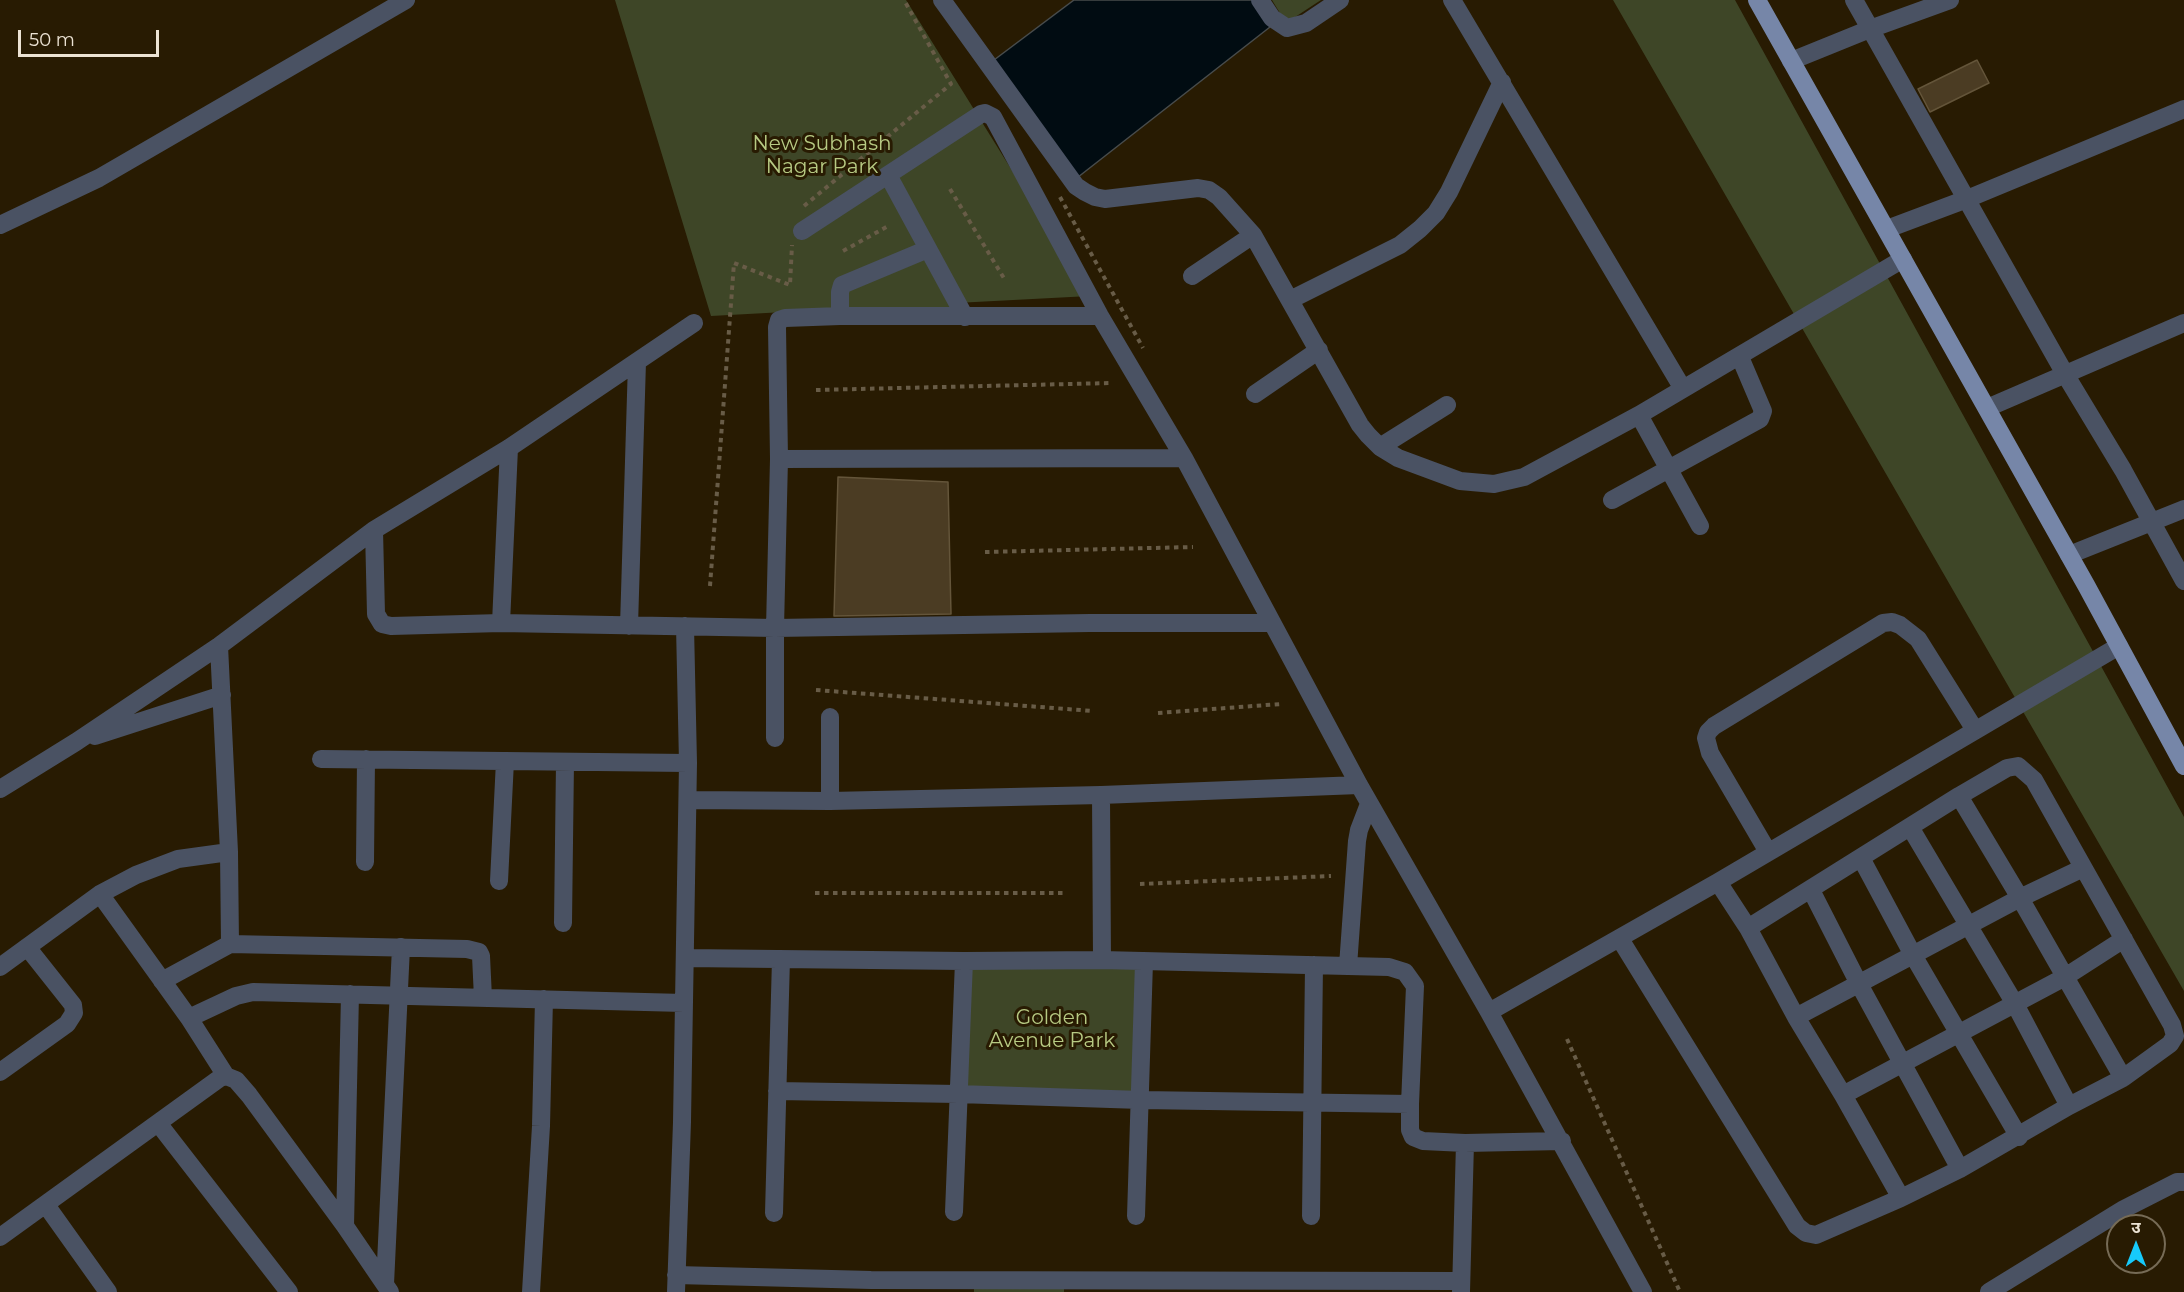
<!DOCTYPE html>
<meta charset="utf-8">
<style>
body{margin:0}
#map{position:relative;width:2184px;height:1292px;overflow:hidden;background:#281b02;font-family:Montserrat,"Noto Sans Devanagari",sans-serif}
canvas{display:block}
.north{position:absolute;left:2106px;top:1214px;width:60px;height:60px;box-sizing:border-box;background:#281b02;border:2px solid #766b56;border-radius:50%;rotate:0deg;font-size:16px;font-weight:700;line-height:24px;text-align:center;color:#ece3d4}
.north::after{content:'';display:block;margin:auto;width:21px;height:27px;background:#17cafb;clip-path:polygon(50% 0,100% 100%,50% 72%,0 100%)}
.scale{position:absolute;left:18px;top:30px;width:141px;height:27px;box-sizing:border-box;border:3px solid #ece3d4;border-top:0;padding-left:8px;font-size:18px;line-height:21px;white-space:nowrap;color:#ece3d4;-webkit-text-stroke:4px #281b02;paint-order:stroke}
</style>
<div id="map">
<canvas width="2184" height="1292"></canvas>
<div class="north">उ</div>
<div class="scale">50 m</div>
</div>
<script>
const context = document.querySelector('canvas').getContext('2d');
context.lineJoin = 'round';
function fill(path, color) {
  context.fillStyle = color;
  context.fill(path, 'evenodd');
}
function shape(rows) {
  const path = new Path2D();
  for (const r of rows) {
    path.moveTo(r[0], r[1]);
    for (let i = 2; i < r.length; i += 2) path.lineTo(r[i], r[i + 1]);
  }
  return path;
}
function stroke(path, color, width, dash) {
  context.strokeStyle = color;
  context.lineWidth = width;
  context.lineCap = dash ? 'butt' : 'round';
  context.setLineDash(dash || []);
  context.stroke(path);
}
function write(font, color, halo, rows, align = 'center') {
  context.font = font + ' Montserrat,sans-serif';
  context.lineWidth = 6;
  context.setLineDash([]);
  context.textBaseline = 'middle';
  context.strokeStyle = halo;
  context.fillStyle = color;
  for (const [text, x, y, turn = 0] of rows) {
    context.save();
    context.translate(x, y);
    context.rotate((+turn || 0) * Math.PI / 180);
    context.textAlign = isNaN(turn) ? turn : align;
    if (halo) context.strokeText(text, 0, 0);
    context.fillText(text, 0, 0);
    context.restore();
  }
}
const green = shape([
 [615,0,906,0,1090,296,956,303,960,310,840,309,711,316],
 [1272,0,1321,0,1286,23],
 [1613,0,1735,0,2184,817,2184,991],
 [965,963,1142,965,1140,1097,968,1093],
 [974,1281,1064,1281,1064,1292,974,1292]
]);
const water = shape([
 [1074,0,1253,0,1270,27,1073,181,986,66,1074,0]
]);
const building = shape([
 [1977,60,1989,83,1930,112,1918,89,1977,60],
 [838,477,948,482,951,614,834,616,838,477]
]);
const path = shape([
 [950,189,1005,280],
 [1060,197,1143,348],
 [804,206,951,84,904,0],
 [843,251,890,225],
 [816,390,1111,383],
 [985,552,1193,547],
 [710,586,734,263,790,285,792,245],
 [816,690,1093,711],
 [1158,713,1281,704],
 [1140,884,1331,876],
 [815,893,1065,893],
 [1567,1039,1680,1292]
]);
const minor = shape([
 [942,0,1076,186,1085,192,1095,197,1105,199,1198,188,1209,190,1219,197,1253,235,1360,425,1368,435,1380,447,1398,458,1460,481,1494,484,1524,477,1639,415,1903,259],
 [1260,0,1272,18,1287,28,1306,23,1340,0],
 [1452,0,1683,389],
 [1854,0,2065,374,2123,470,2184,581],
 [1791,61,1870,29,1950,0],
 [888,175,965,317],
 [0,225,99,178,406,0],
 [1887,229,1967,199,2184,109],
 [802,231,981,114,985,113,993,117,1100,316,1184,458,1359,785,1489,1012,1643,1292],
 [1192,276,1253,235],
 [1290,300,1400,245,1420,229,1436,213,1449,192,1502,82],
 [840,316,840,292,842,285,928,249],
 [1255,394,1319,350],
 [1987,408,2184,323],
 [1639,415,1700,526],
 [1380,447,1447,405],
 [779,459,1184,458],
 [1612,500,1760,419,1763,411,1740,357],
 [374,530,376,614,382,624,391,626,501,623,775,628,1090,623,1270,623],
 [2069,555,2184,509],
 [501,623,509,448],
 [629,626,637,362],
 [219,646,229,852,230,944],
 [830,717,830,801],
 [95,736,222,695],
 [775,738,775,628,779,459,777,327,779,320,785,318,840,316,1100,316],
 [321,759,688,763],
 [0,789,76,742,219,646,374,530,509,448,694,323],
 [1101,795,1102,960],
 [688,800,830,801,1101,795,1359,785],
 [1910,827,2015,1004,2069,1106],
 [1768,852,1710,753,1706,738,1708,732,1714,726,1883,623,1892,622,1900,625,1918,639,1975,730],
 [1861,858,1913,955,2019,1137],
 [365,862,366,759],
 [499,881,505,761],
 [1718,882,1748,928,1796,1017,1843,1095,1901,1198,1960,1169,2069,1106,2123,1078,2170,1044,2175,1036,2172,1025,2034,780,2018,766,2007,768,1959,796],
 [1811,890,1859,984,1960,1169],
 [100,894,189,1018,226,1076],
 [563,923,565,762],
 [1748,928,1959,796,2020,898,2123,1078],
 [1620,939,1797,1226,1806,1233,1816,1235,1901,1198],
 [685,958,964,961,1102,960,1389,967,1405,972,1415,986,1410,1104,1410,1130,1413,1137,1423,1141,1465,1143,1562,1141],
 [1348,966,1357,841,1359,830,1369,804],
 [0,967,100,894,136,875,178,859,229,852],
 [162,981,230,944,467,949,479,952,481,956,483,998],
 [1489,1012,1718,882,2119,646],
 [1796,1017,2020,898,2083,868],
 [189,1018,236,996,253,992,684,1003],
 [0,1072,67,1024,74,1013,73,1005,27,947],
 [777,1091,958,1094,1141,1100,1410,1104],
 [1843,1095,2065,977,2124,939],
 [158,1123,289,1292],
 [46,1205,108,1292],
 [954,1212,964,961],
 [774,1213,781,959],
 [1136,1216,1144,962],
 [1311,1216,1314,965],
 [345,1226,350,994],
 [0,1237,220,1078,226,1076,236,1080,249,1095,345,1226,390,1292],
 [676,1275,871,1280,1461,1281],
 [385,1284,401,947],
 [531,1292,541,1126,544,999],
 [676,1292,682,1122,688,763,685,626],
 [1461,1292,1465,1143],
 [1989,1292,2124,1209,2177,1182,2184,1182]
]);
const major = shape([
 [1757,0,2086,585,2184,766]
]);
const parkNames = [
 ["New Subhash",822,144],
 ["Nagar Park",822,167],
 ["Golden",1052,1018],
 ["Avenue Park",1052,1041]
];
fill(green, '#3e4627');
fill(water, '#010c12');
stroke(water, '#484c4c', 1.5);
fill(building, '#4b3c23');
stroke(building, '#64553a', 1.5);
stroke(path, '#685c47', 4, [4.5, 4.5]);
stroke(minor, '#4a5263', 18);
stroke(major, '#7686a8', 18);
write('20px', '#b7ca83', '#281b02', parkNames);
</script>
